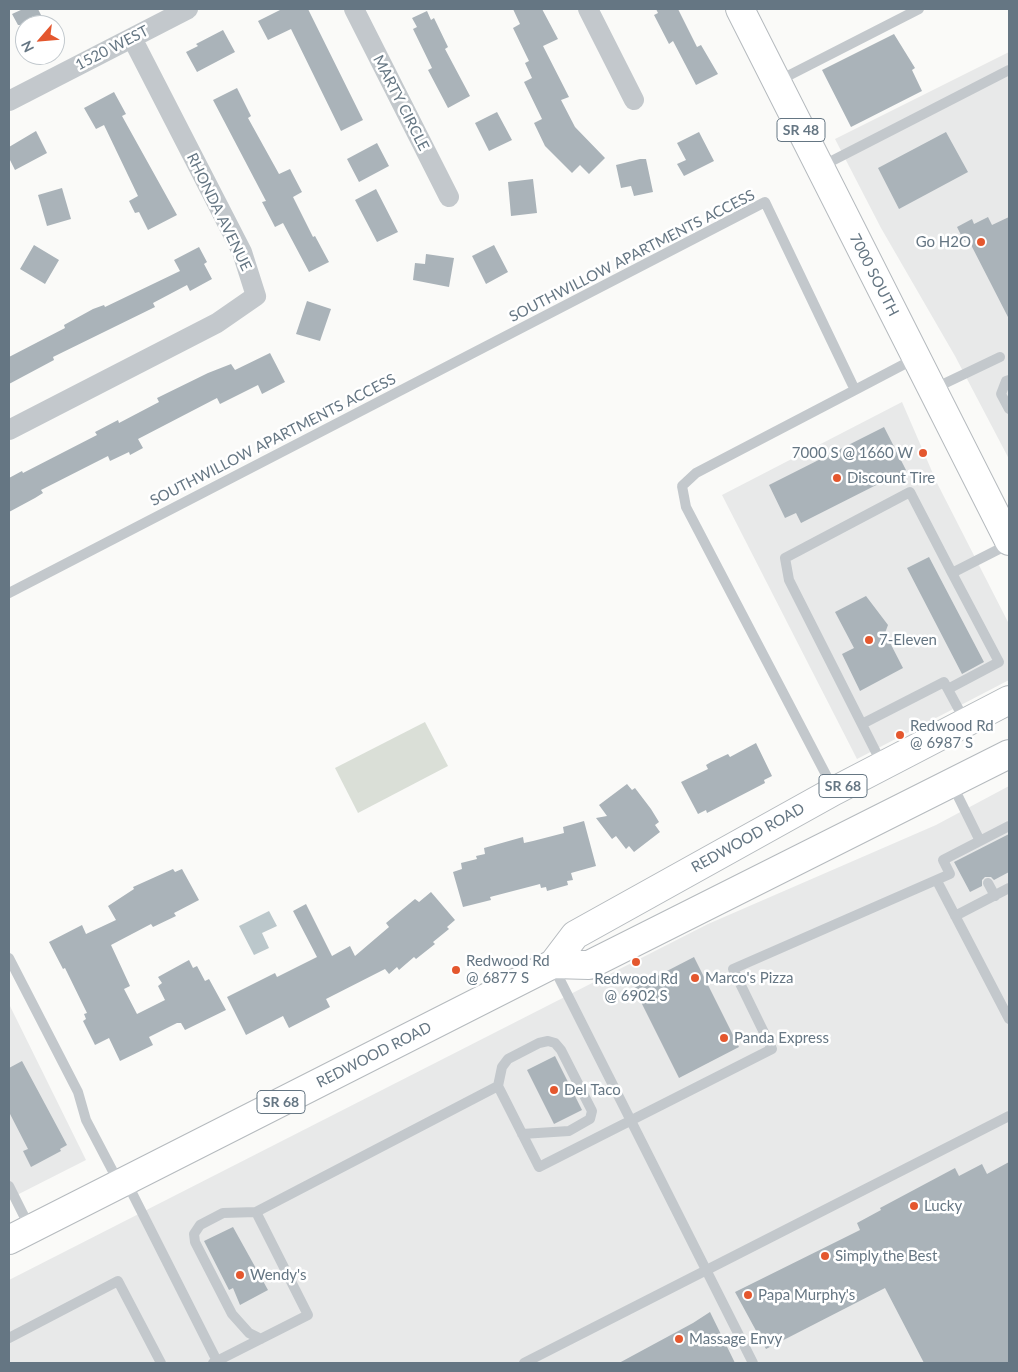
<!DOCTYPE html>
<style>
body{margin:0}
#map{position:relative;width:1018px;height:1372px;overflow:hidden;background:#fafaf8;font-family:Lato,sans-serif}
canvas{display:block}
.frame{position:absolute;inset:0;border:10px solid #657683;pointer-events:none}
.north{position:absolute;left:15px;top:15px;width:50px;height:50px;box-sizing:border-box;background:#fff;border:1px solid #c1c8cd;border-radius:50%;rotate:243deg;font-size:14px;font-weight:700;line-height:20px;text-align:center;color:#657683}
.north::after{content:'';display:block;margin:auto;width:18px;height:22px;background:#e4572e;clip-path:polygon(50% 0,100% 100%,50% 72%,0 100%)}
</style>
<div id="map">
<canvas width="1018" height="1372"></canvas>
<div class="frame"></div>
<div class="north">N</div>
</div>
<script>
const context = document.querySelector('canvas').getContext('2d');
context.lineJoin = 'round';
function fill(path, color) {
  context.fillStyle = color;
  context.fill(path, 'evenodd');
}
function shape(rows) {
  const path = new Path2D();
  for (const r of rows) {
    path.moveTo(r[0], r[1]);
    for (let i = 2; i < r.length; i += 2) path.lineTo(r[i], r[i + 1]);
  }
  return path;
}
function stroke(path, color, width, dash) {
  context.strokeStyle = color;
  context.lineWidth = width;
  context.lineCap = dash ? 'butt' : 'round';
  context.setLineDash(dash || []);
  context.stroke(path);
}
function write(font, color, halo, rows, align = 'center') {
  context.font = font + ' Lato,sans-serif';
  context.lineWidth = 5;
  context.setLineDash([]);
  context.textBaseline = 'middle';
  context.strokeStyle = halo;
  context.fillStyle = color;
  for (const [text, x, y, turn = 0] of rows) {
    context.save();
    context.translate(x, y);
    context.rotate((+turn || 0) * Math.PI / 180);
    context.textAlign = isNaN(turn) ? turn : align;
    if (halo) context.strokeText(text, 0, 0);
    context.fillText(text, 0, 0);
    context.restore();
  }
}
const built = shape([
 [1009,52,1009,459,955,356,881,228,835,139],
 [902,402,937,483,1009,624,1009,680,857,759,722,495],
 [1009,786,1009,1363,9,1363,9,1280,708,924,936,825],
 [9,1004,86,1160,9,1199]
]);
const green = shape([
 [425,722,448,766,358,813,335,768]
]);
const water = shape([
 [269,911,277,926,262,933,269,948,254,955,239,926]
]);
const building = shape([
 [23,9,38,9,46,25,18,25,12,14],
 [282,9,308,9,363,120,341,131,291,29,268,40,258,21],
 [513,9,542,9,558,39,543,46,569,97,561,100,575,127,605,158,589,174,580,165,572,173,545,146,534,123,542,119,524,82,532,78,525,63,529,61,513,28,520,24],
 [656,9,678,9,697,47,701,45,718,74,696,85,673,41,669,44,654,15,658,13],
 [427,11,431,20,434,18,448,47,445,49,470,96,448,108,428,70,432,68,413,29,417,27,412,18],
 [223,30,235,52,197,72,186,52,198,46,196,44],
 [894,34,915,68,912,70,922,91,851,127,822,70],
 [237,88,251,116,248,118,279,174,290,169,302,192,293,197,313,237,315,236,329,262,309,272,283,223,275,227,262,202,266,201,213,100],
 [114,92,126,114,122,116,177,215,148,230,139,212,135,213,129,201,138,196,104,125,96,129,84,108],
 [497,112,512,140,489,151,475,123],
 [36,131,47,153,15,170,9,158,9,147],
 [699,132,714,161,684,176,677,164,686,160,677,143],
 [946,132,968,172,899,209,878,168],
 [377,143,389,166,359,182,347,159],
 [640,159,646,159,653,192,634,196,631,186,621,188,616,165],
 [533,179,537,213,511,216,508,182],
 [62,188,71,219,47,226,38,195],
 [376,189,398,232,377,242,355,200],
 [988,217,992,225,1009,217,1009,319,968,239,964,241,957,227,972,219,974,224],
 [34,245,59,260,45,284,20,269],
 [494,245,508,272,486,284,472,256],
 [199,247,207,262,204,264,212,279,190,291,187,285,153,303,155,307,53,357,54,360,9,384,9,357,65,328,64,325,93,309,104,305,105,307,180,271,174,260],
 [426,254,454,258,449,287,413,280,415,263,425,264],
 [307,301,331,309,320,341,296,334],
 [270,353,285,382,262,394,258,385,220,404,217,398,138,439,143,448,130,455,129,452,110,461,108,456,41,490,43,493,35,498,9,512,9,478,22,471,23,473,97,435,95,432,118,420,119,423,159,402,157,398,208,373,231,364,235,370],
 [884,427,906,470,801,523,796,513,785,518,769,485],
 [929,557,984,662,962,674,907,568],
 [866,596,888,625,885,633,903,668,860,691,842,654,854,648,835,612],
 [756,743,772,776,764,780,765,783,707,813,706,810,698,814,681,782,708,769,706,765,711,762,728,754,730,757],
 [627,784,632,790,635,788,651,809,659,822,655,825,660,832,634,852,629,846,626,849,616,836,612,839,596,818,607,816,599,805],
 [584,821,596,866,571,873,573,880,567,881,568,885,547,891,546,887,541,888,540,884,490,897,491,900,463,907,453,872,462,869,461,863,477,859,476,856,485,854,484,848,523,837,524,843,533,841,564,833,563,827],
 [1009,834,1009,872,994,880,991,877,985,877,982,880,982,886,970,892,954,862],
 [173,869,175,872,182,869,199,900,174,913,176,916,153,927,151,924,111,945,130,986,124,989,137,1014,165,1000,158,986,162,983,158,977,189,960,193,968,197,966,205,981,209,979,226,1010,185,1030,181,1023,177,1023,149,1037,153,1045,120,1061,109,1038,95,1045,83,1021,86,1019,84,1014,87,1013,65,968,63,969,49,942,82,925,86,934,116,920,108,906,134,889,133,887],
 [431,892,455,920,447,927,449,929,433,942,435,944,416,959,414,957,399,970,397,967,389,974,385,969,326,999,330,1007,289,1028,283,1016,246,1035,227,997,275,973,277,977,317,957,293,911,306,904,332,956,350,946,355,956,389,927,386,923,415,899,419,902],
 [694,957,739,1047,679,1078,634,988],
 [555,1056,582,1110,554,1124,527,1070],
 [22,1061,67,1145,60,1149,61,1151,31,1167,23,1151,28,1149,9,1112,9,1068],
 [1009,1162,1009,1363,924,1363,885,1288,766,1349,735,1292,860,1230,857,1223,881,1210,880,1208,955,1168,959,1176,982,1164,987,1174],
 [233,1227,268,1290,240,1305,233,1288,229,1290,204,1241],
 [710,1312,735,1363,619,1363,693,1323]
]);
const service = shape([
 [778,81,919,9],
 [820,167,1009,70],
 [1009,380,1006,381,1001,394,1009,409],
 [933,389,1000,357],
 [855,390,916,358],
 [9,593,765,202,855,390,696,473,682,486,686,507,834,790],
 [948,689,999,662,952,573],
 [862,724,944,682,965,721],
 [882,764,789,580,785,558,910,492,952,573,1009,544],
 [952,784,980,841],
 [937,881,1009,1019],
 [988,883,995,896],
 [955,916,1009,888],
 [9,958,78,1092,86,1120,119,1183],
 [554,968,753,1363],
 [522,1134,569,1131,590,1119,592,1111,561,1050,555,1043,548,1041,539,1043,508,1059,502,1067,498,1086,539,1167,772,1049,733,969,950,874,943,860,1009,826],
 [126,1181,218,1363],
 [9,1186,30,1228],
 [9,1338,118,1281,161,1363],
 [261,1339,249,1333,232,1314,195,1242,194,1234,200,1225,223,1213,256,1212,498,1086],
 [213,1363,308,1315,256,1212],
 [524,1363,1009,1116]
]);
const minor = shape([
 [354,9,449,197],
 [588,9,634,100],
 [9,101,188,9],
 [9,430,217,323,256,296,242,252,132,38]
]);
const primary = shape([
 [740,9,1009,541],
 [553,964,589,965,1009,754],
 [9,1240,553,964,575,935,834,791,1009,700]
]);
const markers = [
 [981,242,5,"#e4572e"],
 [923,453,5,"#e4572e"],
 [837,478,5,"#e4572e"],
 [869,640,5,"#e4572e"],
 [900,735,5,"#e4572e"],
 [636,962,5,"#e4572e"],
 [456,970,5,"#e4572e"],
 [695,978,5,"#e4572e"],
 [724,1038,5,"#e4572e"],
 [554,1090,5,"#e4572e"],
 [914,1206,5,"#e4572e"],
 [825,1256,5,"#e4572e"],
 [240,1275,5,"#e4572e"],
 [748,1295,5,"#e4572e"],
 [679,1339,5,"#e4572e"]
];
const shields = [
 [801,130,48],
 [843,786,48],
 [281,1102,48]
];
const shieldNames = [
 ["SR 48",801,130],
 ["SR 68",843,786],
 ["SR 68",281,1102]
];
const streetNames = [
 ["1520 WEST",112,48,-27],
 ["MARTY CIRCLE",401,103,63],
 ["RHONDA AVENUE",219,212,64],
 ["SOUTHWILLOW APARTMENTS ACCESS",632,256,-27],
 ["7000 SOUTH",874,275,63],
 ["SOUTHWILLOW APARTMENTS ACCESS",273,440,-27],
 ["REDWOOD ROAD",748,838,-29],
 ["REDWOOD ROAD",374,1055,-27]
];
const poiNames = [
 ["Go H2O",971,242,"right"],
 ["7000 S @ 1660 W",913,453,"right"],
 ["Discount Tire",847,478],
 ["7-Eleven",879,640],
 ["Redwood Rd",910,726],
 ["@ 6987 S",910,743],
 ["Redwood Rd",466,961],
 ["@ 6877 S",466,978],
 ["Marco's Pizza",705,978],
 ["Redwood Rd",636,979,"center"],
 ["@ 6902 S",636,996,"center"],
 ["Panda Express",734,1038],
 ["Del Taco",564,1090],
 ["Lucky",924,1206],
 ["Simply the Best",835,1256],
 ["Wendy's",250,1275],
 ["Papa Murphy's",758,1295],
 ["Massage Envy",689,1339]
];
fill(built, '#e8e9e9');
fill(green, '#dadfd7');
fill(water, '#bbc7cb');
fill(building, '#aab3b9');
stroke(primary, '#b5babe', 30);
stroke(service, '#c3c8cc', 10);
stroke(minor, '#c3c8cc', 20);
stroke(primary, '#fff', 28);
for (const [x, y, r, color] of markers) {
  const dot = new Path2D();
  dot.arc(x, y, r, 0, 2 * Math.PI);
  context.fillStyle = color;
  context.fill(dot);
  stroke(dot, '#fff', 2);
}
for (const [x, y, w] of shields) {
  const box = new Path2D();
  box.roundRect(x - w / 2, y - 11.5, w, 23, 4);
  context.fillStyle = '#fff';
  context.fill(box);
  stroke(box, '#657683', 1);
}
write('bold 14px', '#657683', null, shieldNames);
write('15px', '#657683', '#fff', streetNames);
write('15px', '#657683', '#fff', poiNames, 'left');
</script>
